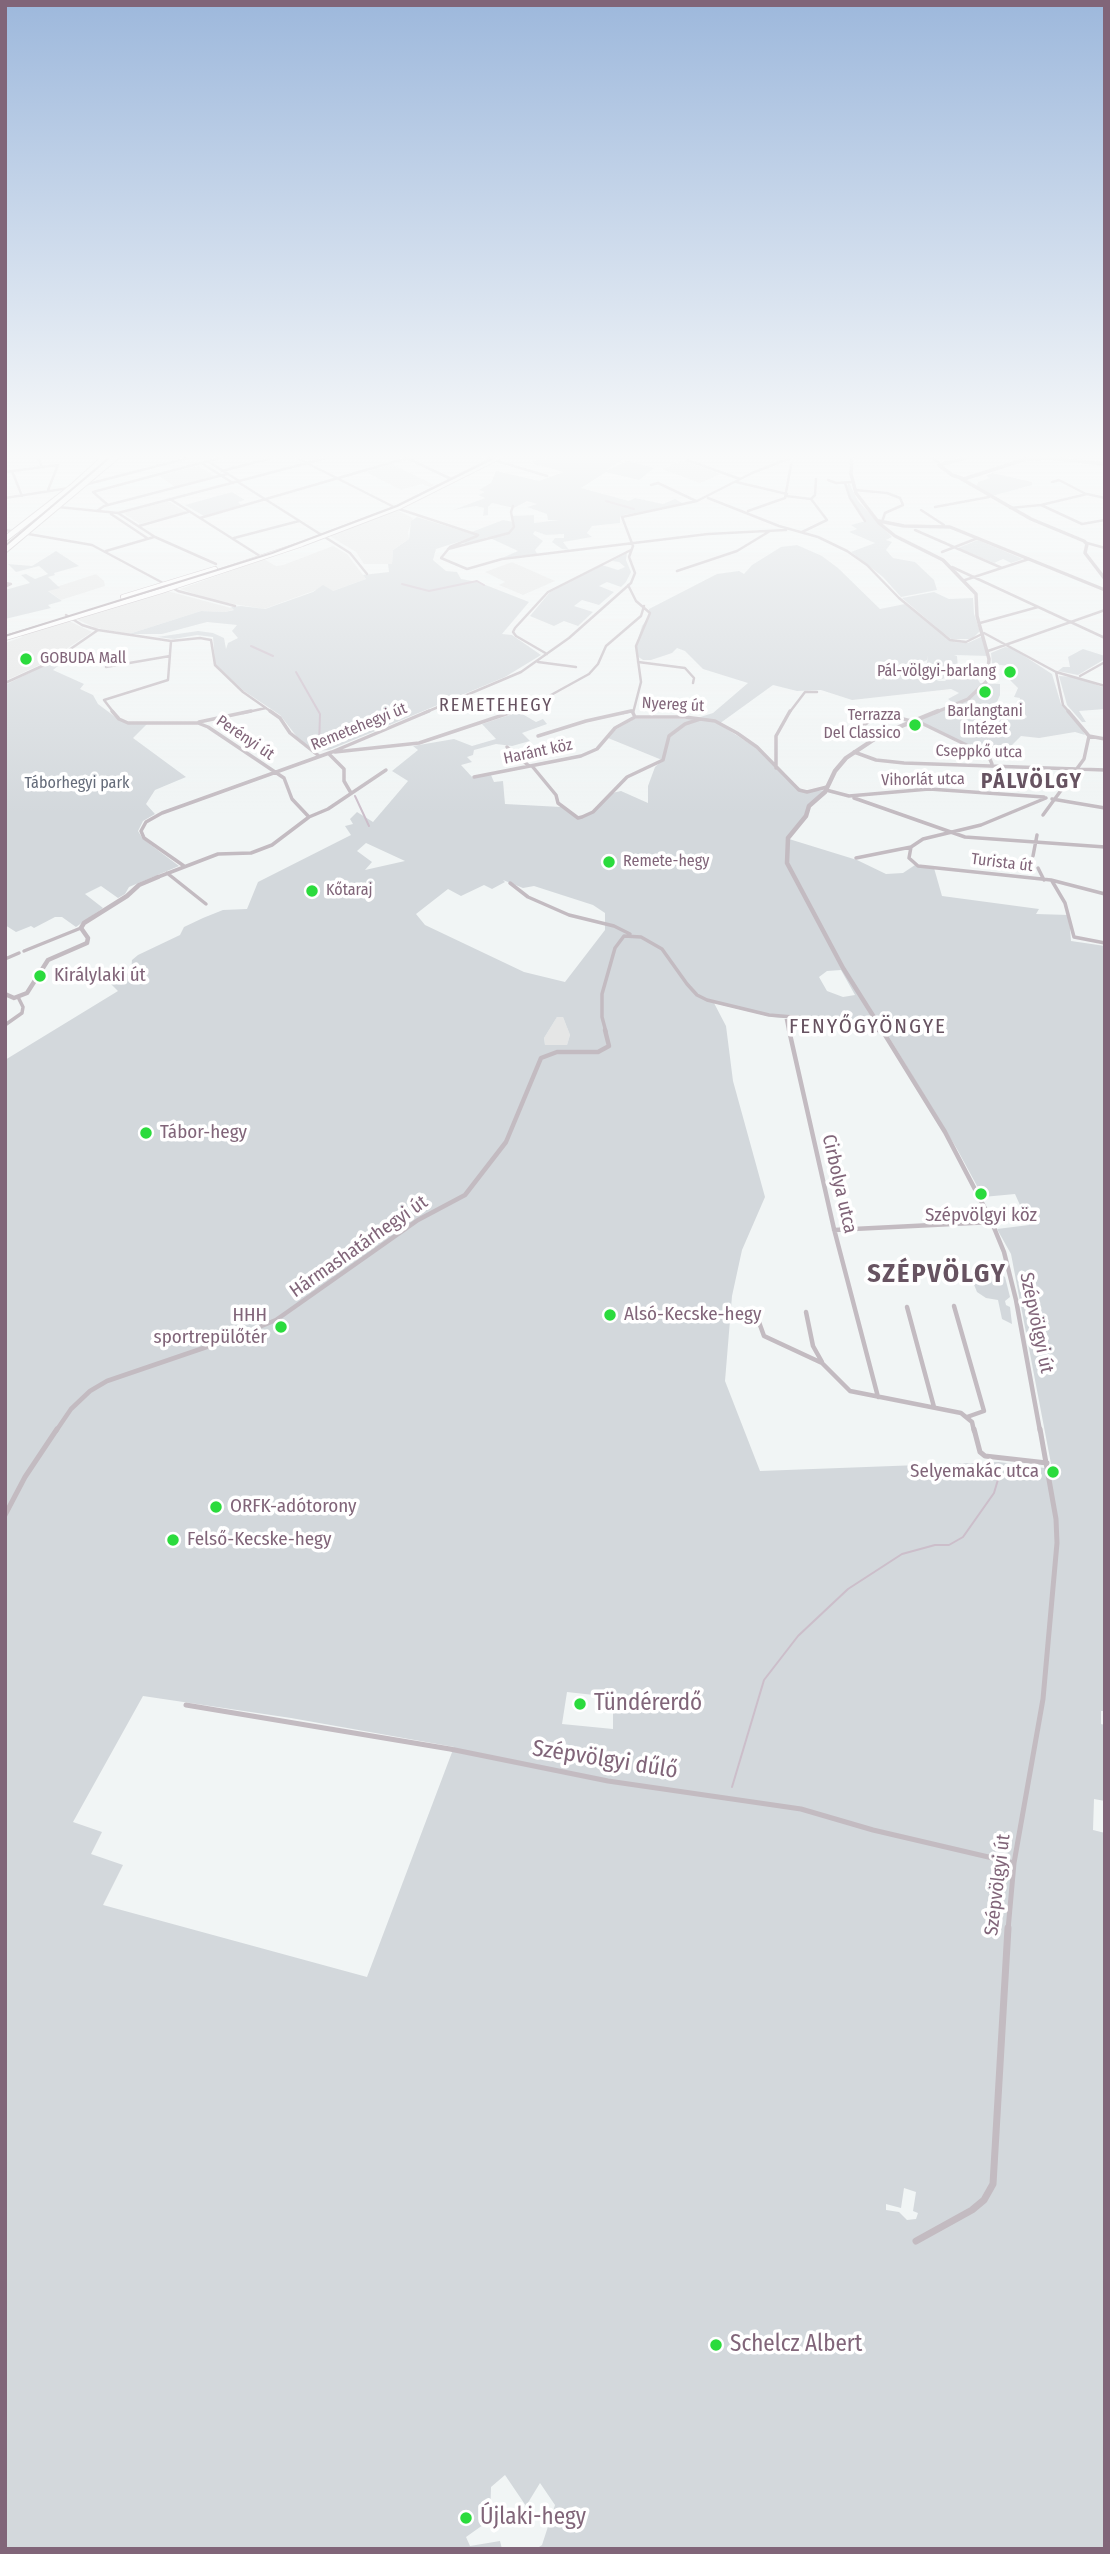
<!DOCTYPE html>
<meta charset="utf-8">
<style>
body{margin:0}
#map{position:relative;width:1110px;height:2554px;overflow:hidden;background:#f1f5f5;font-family:"Fira Sans Condensed",sans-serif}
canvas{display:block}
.frame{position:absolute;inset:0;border:7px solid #816579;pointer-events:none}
</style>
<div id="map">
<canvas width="1110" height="2554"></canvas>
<div class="frame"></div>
</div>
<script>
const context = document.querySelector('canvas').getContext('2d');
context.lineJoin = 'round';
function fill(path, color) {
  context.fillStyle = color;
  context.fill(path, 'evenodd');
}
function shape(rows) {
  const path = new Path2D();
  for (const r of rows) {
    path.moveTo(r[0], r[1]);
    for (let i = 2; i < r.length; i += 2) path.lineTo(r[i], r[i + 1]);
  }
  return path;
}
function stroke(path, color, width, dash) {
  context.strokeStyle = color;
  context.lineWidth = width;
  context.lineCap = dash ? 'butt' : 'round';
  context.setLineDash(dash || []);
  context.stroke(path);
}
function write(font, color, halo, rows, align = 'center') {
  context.font = font + ' "Fira Sans Condensed",sans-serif';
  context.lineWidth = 7;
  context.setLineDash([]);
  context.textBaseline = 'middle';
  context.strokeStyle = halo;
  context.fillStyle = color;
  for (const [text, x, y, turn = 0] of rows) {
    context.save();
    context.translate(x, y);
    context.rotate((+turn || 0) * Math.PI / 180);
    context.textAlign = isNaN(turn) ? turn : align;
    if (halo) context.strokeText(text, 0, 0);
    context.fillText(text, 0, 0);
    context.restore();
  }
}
const built = shape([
 [683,460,720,474,700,483,662,469],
 [392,464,434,485,430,487,422,484,401,490,366,472],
 [198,466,215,476,175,487,159,476],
 [168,501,186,512,140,524,123,513],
 [397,510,413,518,408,532,409,539,393,550,392,564,364,564,356,552,328,535],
 [333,546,347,554,366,579,333,591,316,590,264,609,215,601,180,589,264,559,276,566,283,565],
 [512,562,555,581,523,595,499,585,505,582,485,572],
 [96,574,104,581,105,586,61,600,47,590],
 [167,591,235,609,225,612,201,611,129,634,96,628,76,619],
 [67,620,92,632,48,661,5,681,5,643,22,637,20,635],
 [557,1017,563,1017,570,1035,567,1045,545,1045,544,1038]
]);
const green = shape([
 [558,457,626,457,605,471,627,461,654,468,639,480,606,472,581,488,629,501,635,498,663,504,675,499,684,504,624,515,620,517,620,523,592,526,587,533,592,537,563,542,569,550,562,549,552,542,555,538,564,538,564,534,546,535,535,531,533,534,543,541,535,550,537,554,502,558,518,551,488,537,467,544,463,542,480,535,436,549,433,560,446,571,457,572,461,579,478,582,529,602,502,634,512,635,541,655,505,677,368,734,329,750,314,751,297,737,280,715,244,691,215,664,213,637,197,635,174,639,157,637,198,631,213,633,224,638,226,649,228,643,238,638,232,631,237,625,207,622,162,634,129,634,201,611,225,612,234,610,231,607,241,606,265,609,313,592,323,585,333,591,366,579,363,575,389,572,388,564,392,564,393,550,409,539,411,521,417,517,469,533,503,520,514,522,512,516,534,515,534,523,559,520,548,520,547,514,527,507,537,504,527,501,514,508,492,503,488,507,488,515,483,516,484,508,476,506,453,510,485,498,478,495,485,492,479,490,491,483,496,471,539,481,564,472,531,463,543,458,553,460],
 [992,473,1032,482,1032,485,992,496,976,488,978,482,990,478,986,476],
 [849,483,858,501,892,537,886,540,892,542,886,550,893,558,915,562,934,580,937,590,901,597,883,577,851,552,875,543,849,532,857,529,851,525,866,521,851,498,847,486],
 [232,492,245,500,238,502,241,505,204,516,185,505],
 [978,540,1023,559,1011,563,1003,559,994,563,958,548],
 [797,545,822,556,838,568,880,609,905,604,955,642,968,643,983,636,989,656,954,655,957,656,958,667,948,672,948,677,939,680,932,678,929,675,930,672,921,665,927,663,928,656,927,660,915,666,917,672,939,681,945,681,951,675,967,675,977,678,980,683,1000,684,1000,695,997,702,990,704,990,710,1006,712,1024,719,1027,717,1018,705,1020,698,1014,697,1018,688,1008,678,1010,666,992,664,991,653,1005,647,1012,648,1052,674,1061,704,1079,723,1085,735,1075,732,1039,738,1021,736,1010,747,983,753,915,720,955,704,948,699,959,693,951,689,852,700,821,690,797,691,773,685,719,724,755,747,804,792,826,790,813,802,789,839,857,860,886,874,903,873,915,865,934,868,942,896,1039,909,1036,914,1069,915,1071,941,1105,946,1105,1711,1101,1711,1101,1724,1105,1725,1105,1801,1094,1799,1093,1830,1105,1833,1105,2549,536,2549,542,2545,555,2505,540,2483,526,2506,505,2475,491,2487,490,2520,466,2537,470,2546,500,2541,502,2549,5,2549,5,1060,118,991,109,982,131,972,132,960,138,955,180,935,184,927,203,918,223,910,247,909,258,882,351,835,345,826,353,824,350,819,357,812,373,822,408,781,392,771,418,750,413,746,454,739,472,746,496,739,482,724,519,712,536,722,543,719,547,724,522,733,530,741,512,746,496,744,474,750,473,755,467,757,472,762,461,765,473,778,491,775,494,782,503,781,505,804,561,807,578,818,593,812,612,793,621,791,648,803,648,786,655,767,662,760,608,738,615,730,634,719,694,719,713,713,748,683,703,669,685,651,677,648,672,653,651,660,643,660,637,656,636,646,642,626,649,616,649,609,717,574,739,571,744,574,752,565,781,547],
 [366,843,405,861,365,870,372,862,357,851],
 [503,880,523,888,534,886,593,905,605,913,605,930,565,982,524,972,425,925,416,914,448,889,461,896,484,885,492,889,505,882],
 [841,970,855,995,843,997,827,991,819,977,827,971],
 [714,1003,772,1017,810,1020,840,1028,847,1022,878,1019,957,1149,983,1197,1015,1194,1029,1225,997,1229,1011,1254,1052,1469,999,1462,760,1471,725,1381,732,1296,742,1250,765,1197,733,1081,726,1026],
 [557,1017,563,1017,570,1035,567,1045,545,1045,544,1038],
 [567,1692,603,1696,613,1709,613,1729,562,1724],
 [143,1696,291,1718,454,1747,367,1977,103,1905,123,1865,91,1854,102,1832,73,1822],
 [904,2188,916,2192,913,2211,918,2213,916,2219,907,2220,899,2212,886,2210,886,2204,901,2208],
 [56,551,79,566,54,573,55,575,48,577,60,588,48,591,62,601,48,605,51,608,5,619,5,590,30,583,21,575,26,574,35,579,48,574,39,566,16,572,8,564,32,566],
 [627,553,626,560,631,572,626,582,621,587,607,582,599,586,614,592,599,605,582,600,574,606,593,612,578,626,564,621,554,626,530,616,550,592,602,565,618,570,625,567,619,562,612,561],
 [934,592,949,599,973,598,974,614,980,631,972,639,950,639,902,598],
 [1083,649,1105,656,1105,659,1078,675,1058,671,1063,667,1070,667,1068,657],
 [65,655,63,662,53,670,84,684,80,689,93,695,98,704,118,719,128,724,148,723,133,738,186,777,155,790,146,804,155,814,143,821,138,831,143,839,179,866,129,887,125,894,118,898,101,886,85,894,103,908,76,927,62,917,55,917,34,928,31,926,16,932,5,925,5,685],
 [1059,676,1076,677,1105,688,1105,709,1079,711,1086,722,1082,722,1067,705],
 [990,1269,1005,1277,1010,1297,1005,1301,1006,1305,1010,1307,1012,1324,1002,1319,998,1300,986,1298,977,1292,973,1282,976,1276,982,1271]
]);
const stream = shape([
 [606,501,634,509],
 [402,584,429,591,477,581,484,585],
 [251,646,273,656],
 [296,672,320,714,319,746],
 [355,796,369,826],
 [732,1787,764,1680,798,1636,848,1589,902,1554,935,1545,949,1545,963,1537,994,1493,1002,1466]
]);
const minorFar4 = shape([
 [38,457,42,467],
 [295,457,396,508,478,535],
 [484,457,547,476],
 [687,457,687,460,740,479],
 [931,457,939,463],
 [407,458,451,479],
 [209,462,239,481],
 [203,464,233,483],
 [12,471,22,496],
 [222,471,275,457],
 [5,472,58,465],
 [828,480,836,483,853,482],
 [238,482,350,553,367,574],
 [736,482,787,494],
 [1052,482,1059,480,1086,494],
 [845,483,850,498,865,521],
 [84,485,192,457],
 [651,485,658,483,696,501],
 [48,490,58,465],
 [855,490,887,493,900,498,903,505,885,513,882,522],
 [786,496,811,499,827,520,802,532],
 [5,498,69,488],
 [708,498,779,526,818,537,847,551,867,565,899,598,950,640,966,642,984,633,1056,672,1063,705,1070,713],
 [170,499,263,558],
 [811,499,815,495,816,479],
 [108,505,93,492,223,457],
 [1041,505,1082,524,1105,520],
 [58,507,118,513,330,457],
 [935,507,989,497],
 [1010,508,1041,505,1087,494,1105,498],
 [921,510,944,525],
 [97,511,104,506,227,474],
 [748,511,785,498,791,465],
 [118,513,155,537,216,564],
 [111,514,147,538],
 [200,518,411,457],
 [139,526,188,512],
 [5,530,92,545,178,591,235,606],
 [915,530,1002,568],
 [477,536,450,547,441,558,467,569,502,559,708,534,786,530],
 [234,538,299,521],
 [1087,543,1105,548],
 [448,549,509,533,514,527,511,512,513,506],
 [106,551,154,537],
 [942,552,978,538],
 [952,567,1105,638],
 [677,571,737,551,770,531],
 [965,580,1029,559],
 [5,583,11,584,5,587],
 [628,585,636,601,650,613,636,646,641,682,633,713],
 [66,615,82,625,98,630,171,641,168,680,104,700,114,713],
 [980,623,1038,607],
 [171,641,200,638,211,640,215,665,243,692,273,713],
 [988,651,1105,610],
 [547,654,516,636,513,632,515,628,548,592,631,550],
 [538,662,576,667],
 [638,662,685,668,694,678,693,683],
 [106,667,170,656],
 [1056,672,1105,686],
 [1080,676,1105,662],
 [5,683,53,661,98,630],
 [243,713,266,708],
 [424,713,521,672,569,638,631,583,635,573,629,557,633,546,622,517,697,501,752,473,793,457],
 [510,713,531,706,589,674,598,664,606,646,641,616,644,606],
 [623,713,632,711],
 [789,713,805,692,817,692]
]);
const minorFar3 = shape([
 [112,711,119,719,128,723,198,723,208,727,284,778,292,799,309,817],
 [270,711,280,718,290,733,319,756],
 [632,711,635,717],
 [915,720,983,753,989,757,992,764],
 [199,722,251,711],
 [856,731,880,713,911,721],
 [538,736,586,721,631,711],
 [1089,736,1105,739],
 [507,747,529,766],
 [335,752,419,743,515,711],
 [854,752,876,760,904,763,1105,770],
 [329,754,344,769,344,781,351,793],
 [532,766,556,795,558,803,578,818,582,817,593,812,627,777,663,760,669,736,685,724,700,719],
 [776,768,776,736,790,711],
 [474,777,581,756,597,749,615,728,635,717,685,717,715,721,737,733,757,747,799,790,807,792,827,787],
 [826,790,849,796,929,789,1044,797],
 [854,798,965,837,1105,847],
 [1046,798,981,825,923,839,911,847,909,858,918,866,1051,880,1105,894],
 [1052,799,1105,808],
 [1043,815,1084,759,1089,736,1068,711],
 [1033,856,1037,835],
 [856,858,911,847],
 [184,866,144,838,141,831,146,822,162,813,332,752,429,711],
 [1038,868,1044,880],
 [167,873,206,904],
 [158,877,218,854,251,853,272,845,309,817,328,809,386,770],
 [1052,881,1065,903,1074,937,1105,943],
 [510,883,528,897,569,915,614,926,630,934],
 [24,951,81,928],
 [5,959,19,953],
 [786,1017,789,1032],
 [5,1025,22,1013,23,1007,18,997],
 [840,1027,877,1022,883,1032],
 [606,1032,602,1017,602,994,615,948,624,936,641,937,662,949,687,984,697,995,707,1000,769,1015,817,1019,859,1031,882,1030]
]);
const minorFar2 = shape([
 [789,1030,834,1229,878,1397],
 [856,1030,882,1030],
 [882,1030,945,1132,990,1218,1004,1252,1016,1300,1040,1431],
 [834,1230,992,1222],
 [954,1306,984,1411,967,1417],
 [907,1307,934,1407],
 [806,1312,813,1346,822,1362],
 [756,1314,764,1336,822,1363,850,1391,961,1413,972,1422,974,1431],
 [56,1431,71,1409,90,1391,107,1381,230,1339,276,1320,418,1220,465,1195,506,1142,541,1058,557,1052,598,1052,609,1046,605,1030]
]);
const minorFar1 = shape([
 [974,1429,980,1452,985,1456,1047,1463],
 [5,1515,25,1477,57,1429],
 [186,1705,450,1749,608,1781,801,1809,873,1830,1014,1863],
 [1008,1930,1014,1863,1043,1699,1057,1543,1056,1519,1040,1429]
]);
const minor = shape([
 [916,2241,972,2210,984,2200,993,2184,1008,1928]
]);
const tertiaryFar1 = shape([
 [852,457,851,474,856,493,879,523,895,536,943,560,976,594,977,616,989,659,987,681,968,699,934,713],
 [939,465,952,475,964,479,1026,459,1050,458,1105,464],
 [939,465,969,457],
 [960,478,1031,519,1084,541,1087,544,1085,553,1105,579],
 [879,521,904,526,950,527,1105,590]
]);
const tertiary = shape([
 [5,994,14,998,27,993,48,960,87,943,88,938,81,928,84,923,127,896,139,885,158,877],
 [877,1022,843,968,787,863,788,838,806,816,809,806,825,792,835,771,846,758,882,734,938,711]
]);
const secondary = shape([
 [123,597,215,569],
 [5,638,161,591,302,544,399,507,499,457]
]);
const primary = shape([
 [5,539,72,487,105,457],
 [5,550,116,457]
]);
const tram = shape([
 [5,546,110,457],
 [5,636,272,553,397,506,496,457]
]);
const markers = [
 [26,659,7,"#2bdb3d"],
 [1010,672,7,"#2bdb3d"],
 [985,692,7,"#2bdb3d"],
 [915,725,7,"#2bdb3d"],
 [609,862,7,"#2bdb3d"],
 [312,891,7,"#2bdb3d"],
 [40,976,7,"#2bdb3d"],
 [146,1133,7,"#2bdb3d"],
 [981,1194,7,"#2bdb3d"],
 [610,1315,7,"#2bdb3d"],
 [281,1327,7,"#2bdb3d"],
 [1053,1472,7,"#2bdb3d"],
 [216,1507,7,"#2bdb3d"],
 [173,1540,7,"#2bdb3d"],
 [580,1704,7,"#2bdb3d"],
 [716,2345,7,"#2bdb3d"],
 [466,2518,7,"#2bdb3d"]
];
const farPoinames = [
 ["GOBUDA Mall",40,659],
 ["Pál-völgyi-barlang",996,672,"right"],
 ["Barlangtani",985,712,"center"],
 ["Intézet",985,730,"center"],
 ["Terrazza",901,716,"right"],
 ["Del Classico",901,734,"right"],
 ["Remete-hegy",623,862],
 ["Kőtaraj",326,891]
];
const farStreetnames = [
 ["Nyereg út",673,705,3],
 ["Remetehegyi út",359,727,-22],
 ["Perényi út",245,738,34],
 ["Haránt köz",538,752,-12],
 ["Cseppkő utca",979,752,1],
 ["Vihorlát utca",923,780,-1],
 ["Turista út",1002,863,7]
];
const farParknames = [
 ["Táborhegyi park",77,784]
];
const farNeighbourhoodnames = [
 ["REMETEHEGY",496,706]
];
const poiNames = [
 ["Királylaki út",54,976],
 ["Tábor-hegy",160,1133],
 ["Szépvölgyi köz",981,1216,"center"],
 ["Alsó-Kecske-hegy",624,1315],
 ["HHH",267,1316,"right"],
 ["sportrepülőtér",267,1338,"right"],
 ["Selyemakác utca",1039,1472,"right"],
 ["ORFK-adótorony",230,1507],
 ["Felső-Kecske-hegy",187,1540]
];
const streetNames = [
 ["Cirbolya utca",839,1184,77],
 ["Hármashatárhegyi út",359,1247,-35],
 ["Szépvölgyi út",1036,1323,78],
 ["Szépvölgyi út",998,1885,-83]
];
const farDistrictnames = [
 ["PÁLVÖLGY",1032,782]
];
const neighbourhoodNames = [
 ["FENYŐGYÖNGYE",868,1027]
];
const nearPoinames = [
 ["Tündérerdő",594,1704],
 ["Schelcz Albert",730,2345],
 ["Újlaki-hegy",480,2518]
];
const nearStreetnames = [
 ["Szépvölgyi dűlő",605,1760,9]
];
const districtNames = [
 ["SZÉPVÖLGY",937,1275]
];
fill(built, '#e5e6e6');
fill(green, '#d3d8dc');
stroke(stream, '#ccbeca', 2);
stroke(secondary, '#bab0b7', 6);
stroke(primary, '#b8afb5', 7);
stroke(minorFar4, '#c3bbc1', 2.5);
stroke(minorFar3, '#c3bbc1', 3.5);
stroke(minorFar2, '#c3bbc1', 4.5);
stroke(minorFar1, '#c3bbc1', 5);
stroke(minor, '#c3bbc1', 7);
stroke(tertiaryFar1, '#c3bbc1', 3.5);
stroke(tertiary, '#c3bbc1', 4.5);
stroke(secondary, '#fff', 4.5);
stroke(primary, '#fff', 5);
stroke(tram, '#aa9fa7', 2);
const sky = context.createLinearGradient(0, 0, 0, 815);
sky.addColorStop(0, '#9db8dc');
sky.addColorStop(0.56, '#f9fafa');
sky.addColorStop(1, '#f9fafa00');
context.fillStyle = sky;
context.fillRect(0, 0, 1110, 815);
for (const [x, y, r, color] of markers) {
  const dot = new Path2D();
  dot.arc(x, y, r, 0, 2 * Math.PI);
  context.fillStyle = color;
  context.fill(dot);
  stroke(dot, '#fff', 2.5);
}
write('16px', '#816579', '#fff', farPoinames, 'left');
write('16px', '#816579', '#fff', farStreetnames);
write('16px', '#646b79', '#fff', farParknames);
context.letterSpacing = '2px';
write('18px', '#675361', '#fff', farNeighbourhoodnames);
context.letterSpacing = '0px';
write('19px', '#816579', '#fff', poiNames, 'left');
write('19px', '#816579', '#fff', streetNames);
context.letterSpacing = '2px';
write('bold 21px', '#675361', '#fff', farDistrictnames);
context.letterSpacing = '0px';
context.letterSpacing = '2px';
write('21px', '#675361', '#fff', neighbourhoodNames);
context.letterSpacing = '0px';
write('23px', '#816579', '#fff', nearPoinames, 'left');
write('23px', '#816579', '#fff', nearStreetnames);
context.letterSpacing = '2px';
write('bold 26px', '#675361', '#fff', districtNames);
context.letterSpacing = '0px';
</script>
